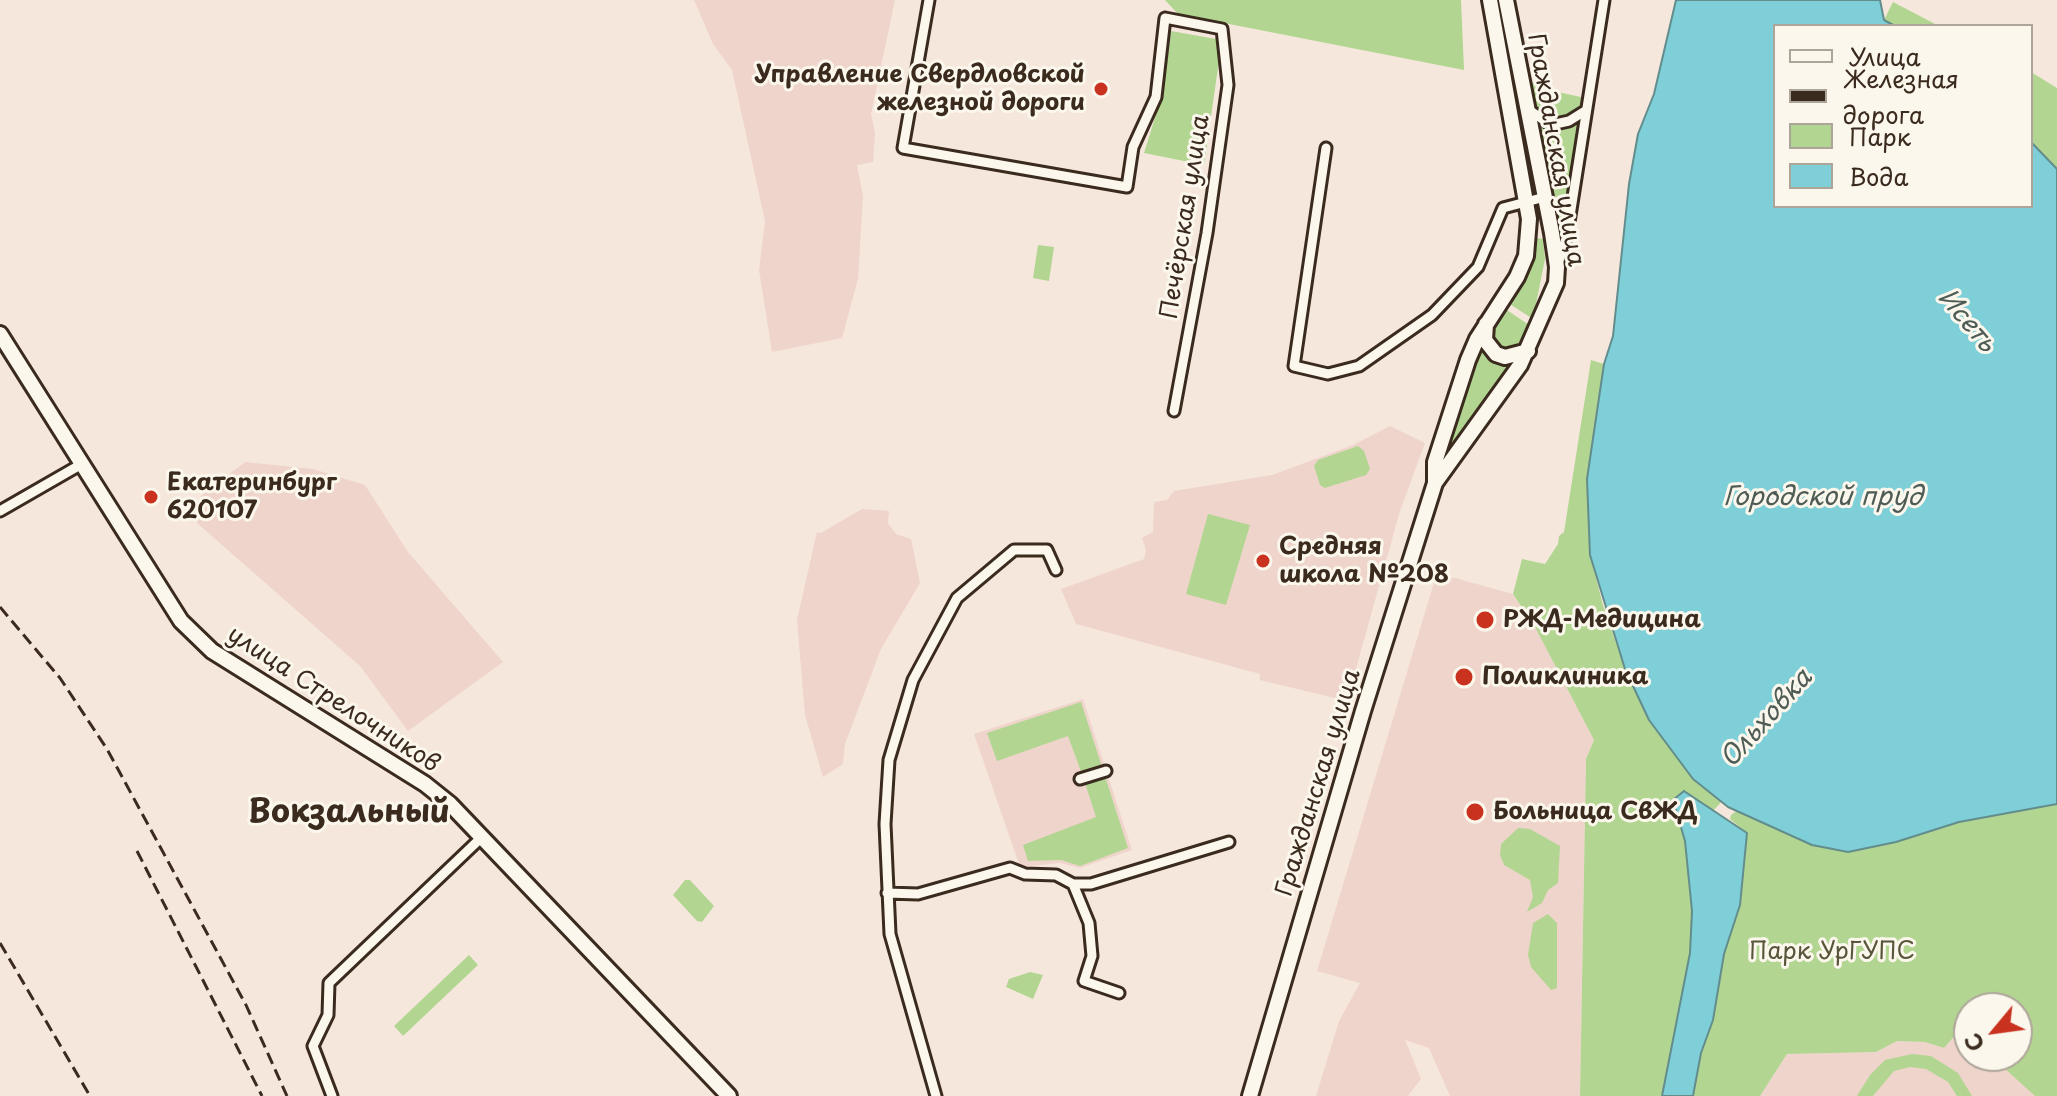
<!DOCTYPE html>
<meta charset="utf-8">
<style>
body{margin:0}
#map{position:relative;width:2057px;height:1096px;overflow:hidden;background:#f6e7dd;font-family:"Playpen Sans",sans-serif}
canvas{display:block}
.legend{position:absolute;left:1773px;top:24px;width:260px;height:184px;box-sizing:border-box;background:#fbf7ec;border:2px solid #aea59a;margin:0;padding:10px 14px;list-style:none;font-size:24px;color:#3b2a1e}
.legend li{display:flex;align-items:center;gap:16px;height:40px}
.legend b{width:40px;border:2px solid #aea59a}
.north{position:absolute;left:1953px;top:992px;width:80px;height:80px;box-sizing:border-box;background:#fbf7ec;border:2px solid #aea59a;border-radius:50%;rotate:241deg;font-size:22px;font-weight:700;line-height:32px;text-align:center;color:#3b2a1e}
.north::after{content:'';display:block;margin:auto;width:28px;height:36px;background:#c8321e;clip-path:polygon(50% 0,100% 100%,50% 72%,0 100%)}
</style>
<div id="map">
<canvas width="2057" height="1096"></canvas>
<ul class="legend">
<li><b style="height:10px;background:#fbf7ec"></b>Улица</li>
<li><b style="height:10px;background:#3b2a1e"></b>Железная дорога</li>
<li><b style="height:22px;background:#b2d691"></b>Парк</li>
<li><b style="height:22px;background:#7ecfd7"></b>Вода</li>
</ul>
<div class="north">С</div>
</div>
<script>
const context = document.querySelector('canvas').getContext('2d');
context.lineJoin = 'round';
function fill(path, color) {
  context.fillStyle = color;
  context.fill(path, 'evenodd');
}
function shape(rows) {
  const path = new Path2D();
  for (const r of rows) {
    path.moveTo(r[0], r[1]);
    for (let i = 2; i < r.length; i += 2) path.lineTo(r[i], r[i + 1]);
  }
  return path;
}
function stroke(path, color, width, dash) {
  context.strokeStyle = color;
  context.lineWidth = width;
  context.lineCap = dash ? 'butt' : 'round';
  context.setLineDash(dash || []);
  context.stroke(path);
}
function write(font, color, halo, rows, align = 'center') {
  context.font = font + ' "Playpen Sans",sans-serif';
  context.lineWidth = 6;
  context.setLineDash([]);
  context.textBaseline = 'middle';
  context.strokeStyle = halo;
  context.fillStyle = color;
  for (const [text, x, y, turn = 0] of rows) {
    context.save();
    context.translate(x, y);
    context.rotate((+turn || 0) * Math.PI / 180);
    context.textAlign = isNaN(turn) ? turn : align;
    if (halo) context.strokeText(text, 0, 0);
    context.fillText(text, 0, 0);
    context.restore();
  }
}
const built = shape([
 [694,0,895,0,871,114,875,133,873,162,857,165,863,196,858,279,842,338,772,352,759,270,765,221,732,70,713,44],
 [1390,426,1425,443,1400,511,1347,701,1260,680,1260,674,1076,624,1061,589,1144,559,1146,550,1142,538,1153,532,1154,502,1167,500,1174,491,1272,475,1353,445],
 [245,462,313,469,365,485,408,552,503,662,408,731,360,666,197,523,202,495],
 [862,509,889,511,888,523,896,534,911,539,920,583,881,649,845,744,843,764,823,777,805,715,797,620,817,532,821,533],
 [1455,578,1513,594,1536,629,1594,740,1586,759,1580,1096,1450,1096,1429,1048,1405,1040,1421,1079,1408,1096,1316,1096,1339,1021,1360,983,1317,971,1435,579],
 [1083,699,1132,850,1080,868,1060,863,1020,867,974,734],
 [1958,1032,1969,1033,1969,1056,2017,1056,2057,1096,1760,1096,1787,1054,1876,1052,1897,1041,1926,1042,1944,1048]
]);
const green = shape([
 [1165,0,1461,0,1464,70,1178,14],
 [1893,2,1939,26,1895,26,1884,20],
 [1171,31,1222,40,1204,165,1144,153,1163,92],
 [2031,72,2057,88,2057,169,2031,142],
 [1527,77,1539,88,1581,97,1581,106,1570,114,1559,117,1538,111,1531,101],
 [1581,121,1560,231,1535,123,1549,128,1569,127],
 [1537,238,1543,239,1545,259,1533,319,1508,303,1527,274],
 [1038,245,1054,247,1049,281,1033,278],
 [1504,308,1529,325,1518,346,1503,352,1491,342,1493,327],
 [1482,344,1494,361,1514,362,1438,477],
 [1591,360,1604,364,1587,479,1590,555,1603,605,1625,669,1649,720,1693,779,1722,801,1713,811,1684,792,1673,800,1685,841,1692,911,1690,953,1662,1096,1580,1096,1586,759,1594,740,1536,629,1513,594,1522,559,1545,564,1558,544,1559,536,1564,532],
 [1358,446,1364,451,1370,469,1366,475,1325,488,1320,485,1314,466,1318,460],
 [1208,514,1250,525,1226,605,1186,594],
 [1081,702,1103,770,1083,777,1068,736,997,761,987,733],
 [1104,773,1128,848,1080,866,1061,860,1028,861,1023,845,1096,817,1084,780],
 [2057,804,2057,1096,2035,1096,1991,1056,2017,1056,2017,1008,1969,1008,1969,1039,1958,1032,1944,1048,1925,1042,1897,1041,1876,1052,1787,1054,1760,1096,1693,1096,1701,1053,1713,1020,1724,954,1740,905,1747,833,1730,819,1731,815,1738,810,1812,845,1848,852,1896,842,1959,822],
 [1518,828,1530,829,1560,846,1558,883,1548,890,1542,903,1527,912,1533,897,1530,880,1504,865,1500,855,1501,844],
 [685,880,690,880,714,906,702,922,697,921,673,895],
 [1548,914,1557,923,1557,988,1551,990,1531,967,1528,955,1533,923],
 [469,955,478,965,403,1036,394,1026],
 [1030,972,1043,975,1033,999,1006,987,1009,979],
 [1912,1054,1931,1056,1958,1073,1972,1096,1957,1096,1948,1082,1926,1069,1910,1067,1894,1071,1873,1096,1857,1096,1870,1075,1885,1060]
]);
const water = shape([
 [1676,0,1880,0,1884,20,1895,26,1775,26,1775,206,2031,206,2031,142,2057,169,2057,804,1959,822,1896,842,1848,852,1812,845,1728,807,1693,779,1649,720,1625,669,1590,555,1587,479,1604,364,1613,336,1629,184,1638,134,1654,94,1676,0],
 [1684,791,1747,833,1740,905,1724,954,1713,1020,1701,1053,1693,1096,1662,1096,1690,953,1692,911,1685,841,1673,800,1684,791]
]);
const street = shape([
 [929,0,903,148,1127,187,1133,147,1156,97,1165,18,1222,29,1228,85,1207,233,1174,411],
 [1529,110,1551,125,1569,121,1585,111],
 [1326,148,1294,366,1328,374,1359,366,1432,315,1478,267,1503,208,1545,197],
 [1558,264,1567,235,1604,0],
 [0,511,80,465],
 [1080,779,1106,771],
 [1073,884,1089,923,1092,956,1084,981,1119,993],
 [887,893,918,894,1010,868,1025,874,1056,875,1073,884,1091,884,1229,842],
 [332,1096,313,1046,328,1015,329,983,483,836],
 [936,1096,890,934,885,824,889,760,913,680,957,598,1014,550,1047,550,1056,570]
]);
const secondary = shape([
 [1486,324,1485,340,1496,354,1505,357,1528,351],
 [0,334,181,621,212,651,425,784,450,804,729,1096],
 [1435,483,1520,365,1556,283,1557,267,1552,233,1506,0],
 [1250,1096,1363,711,1435,483,1435,462,1468,360,1477,339,1517,277,1526,256,1529,219,1490,0]
]);
const rail = shape([
 [0,607,60,678,107,749,246,1005,287,1096],
 [137,851,262,1096],
 [0,943,90,1096]
]);
const markers = [
 [1101,89,8,"#c8321e"],
 [151,497,8,"#c8321e"],
 [1263,561,8,"#c8321e"],
 [1485,620,10,"#c8321e"],
 [1464,677,10,"#c8321e"],
 [1475,812,10,"#c8321e"]
];
const poiNames = [
 ["Управление Свердловской",1085,75,"right"],
 ["железной дороги",1085,103,"right"],
 ["Екатеринбург",167,483],
 ["620107",167,511],
 ["Средняя",1279,547],
 ["школа №208",1279,575],
 ["РЖД-Медицина",1503,620],
 ["Поликлиника",1482,677],
 ["Больница СвЖД",1493,812]
];
const streetNames = [
 ["Гражданская улица",1555,150,80],
 ["Печёрская улица",1186,217,-81],
 ["улица Стрелочников",333,700,33],
 ["Гражданская улица",1319,783,-73]
];
const parkNames = [
 ["Парк УрГУПС",1832,952]
];
const waterNames = [
 ["Исеть",1966,321,50],
 ["Городской пруд",1823,498],
 ["Ольховка",1767,719,-48]
];
const districtNames = [
 ["Вокзальный",349,813]
];
fill(built, '#efd4cb');
fill(green, '#b2d691');
fill(water, '#7ecfd7');
stroke(water, '#638d8d', 2);
stroke(street, '#3b2a1e', 15);
stroke(secondary, '#3b2a1e', 20);
stroke(street, '#fbf7ec', 9);
stroke(secondary, '#fbf7ec', 14);
stroke(rail, '#3b2a1e', 3, [12, 6]);
for (const [x, y, r, color] of markers) {
  const dot = new Path2D();
  dot.arc(x, y, r, 0, 2 * Math.PI);
  context.fillStyle = color;
  context.fill(dot);
  stroke(dot, '#fbf7ec', 3);
}
write('bold 24px', '#3b2a1e', '#fbf7ec', poiNames, 'left');
write('24px', '#3b2a1e', '#fbf7ec', streetNames);
write('24px', '#59553b', '#fbf7ec', parkNames);
write('italic 26px', '#4f5c56', '#fbf7ec', waterNames);
write('bold 32px', '#3b2a1e', '#fbf7ec', districtNames);
</script>
